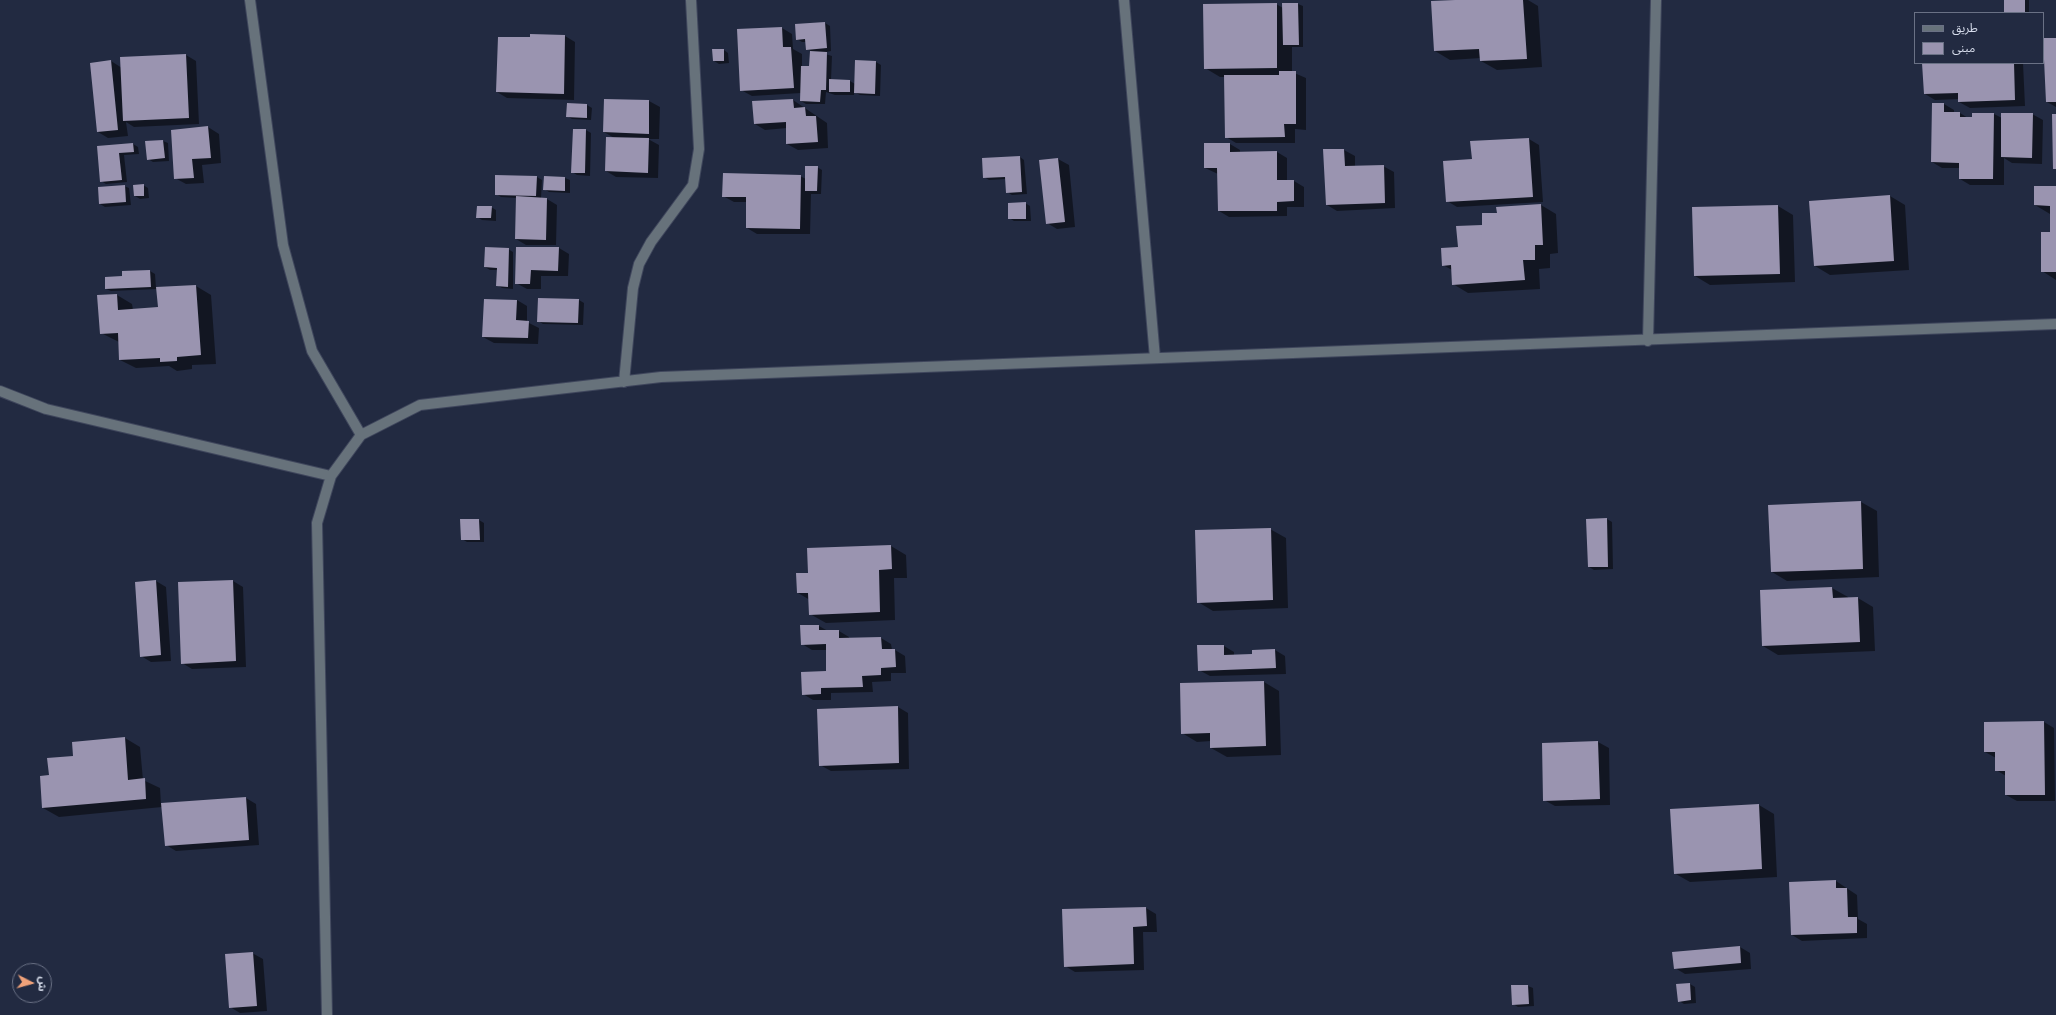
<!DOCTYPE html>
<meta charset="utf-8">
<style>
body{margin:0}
#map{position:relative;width:2056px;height:1015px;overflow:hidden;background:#222a41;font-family:Merriweather,"Noto Sans Arabic",serif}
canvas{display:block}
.legend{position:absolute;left:1914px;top:12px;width:130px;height:52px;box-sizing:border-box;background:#222a41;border:1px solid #6a7185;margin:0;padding:5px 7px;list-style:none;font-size:12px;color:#d6dceb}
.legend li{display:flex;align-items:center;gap:8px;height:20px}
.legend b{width:20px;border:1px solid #6a7185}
.north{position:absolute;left:12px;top:963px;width:40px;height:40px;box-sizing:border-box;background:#222a41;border:1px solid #6a7185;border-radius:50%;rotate:96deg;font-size:11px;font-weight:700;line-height:16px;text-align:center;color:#d6dceb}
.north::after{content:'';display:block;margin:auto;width:14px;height:18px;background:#f0a27a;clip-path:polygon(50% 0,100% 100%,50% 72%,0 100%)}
</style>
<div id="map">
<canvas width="2056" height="1015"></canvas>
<ul class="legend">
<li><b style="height:5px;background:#67727b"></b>طريق</li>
<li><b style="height:11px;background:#9a94b0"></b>مبنى</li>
</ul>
<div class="north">ش</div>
</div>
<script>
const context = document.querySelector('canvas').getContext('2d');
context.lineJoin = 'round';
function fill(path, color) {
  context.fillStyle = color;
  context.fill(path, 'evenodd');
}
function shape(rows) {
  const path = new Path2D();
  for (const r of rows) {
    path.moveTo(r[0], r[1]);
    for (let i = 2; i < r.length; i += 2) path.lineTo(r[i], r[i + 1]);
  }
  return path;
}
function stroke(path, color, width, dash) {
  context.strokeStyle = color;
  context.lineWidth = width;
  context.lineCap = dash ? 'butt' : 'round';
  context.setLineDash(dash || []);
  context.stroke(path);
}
const shadow = shape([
 [1472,0,1528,0,1538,6,1542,67,1497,70,1481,61,1481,58,1450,60,1435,51],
 [2005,0,2029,0,2029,13,2005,13],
 [1276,4,1283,8,1283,4,1298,4,1303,6,1303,47,1292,47,1292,72,1306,78,1306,130,1295,129,1295,143,1236,143,1226,137,1225,77,1220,77,1205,68],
 [825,23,830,26,831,51,822,53,832,56,831,80,850,81,855,84,876,62,881,65,880,96,860,95,854,92,854,95,835,95,826,92,825,104,806,104,801,101,801,93,752,96,741,90,782,28,792,34,793,49,802,54,802,67,810,67,811,51,807,49,806,42,802,42,797,39],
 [565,36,575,42,574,100,507,98,497,92],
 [2043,39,2056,39,2056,107,2047,102],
 [724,50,728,53,729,63,719,64,714,61],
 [186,55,196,61,199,124,134,127,126,122,128,136,108,138,98,132,111,61,122,68],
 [1923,63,2023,63,2025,106,1970,108,1959,102,1959,99,1935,100,1925,94],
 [605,100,649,101,660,107,659,139,648,139,659,145,658,178,616,177,606,171,616,139,604,132],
 [793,100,827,123,828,148,798,150,787,144,787,128,765,130,755,124],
 [1944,104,1954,110,1954,113,1960,113,1968,118,1973,118,1973,114,1994,114,2002,118,2032,114,2043,120,2042,164,2012,163,2004,158,2004,185,1970,185,1960,179,1960,168,1942,168,1932,162],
 [587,105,592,108,591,120,572,119,567,116],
 [208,127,219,134,221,163,202,165,204,183,186,184,175,178,172,131],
 [586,130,591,133,590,176,577,175,572,172],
 [1529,139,1539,145,1543,202,1457,207,1447,201],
 [163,141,168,143,169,161,153,162,148,159,146,142],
 [133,144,138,147,139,154,124,155,127,182,106,184,101,181,99,147],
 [1230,144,1240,150,1240,153,1277,152,1287,158,1287,181,1294,181,1304,187,1304,207,1287,207,1287,216,1229,217,1219,211,1218,174,1205,168],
 [1324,150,1344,150,1355,156,1355,167,1383,166,1394,172,1395,208,1337,211,1327,205],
 [1020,157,1024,160,1027,194,1012,195,1007,192,1006,179,989,180,984,177],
 [1058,159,1069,165,1075,227,1057,229,1047,223,1040,161],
 [817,167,822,170,821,194,811,194,810,234,757,234,747,228,747,202,734,202,723,196,800,176,806,179],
 [496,176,537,177,542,180,541,198,547,199,557,205,556,245,526,245,516,239,517,198,501,197,496,194],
 [545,177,565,178,570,180,570,193,549,192,544,189],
 [143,185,148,188,149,198,140,199,135,196],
 [124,186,129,188,131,205,105,207,100,204],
 [2056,187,2056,280,2042,271,2051,233,2050,214,2035,205],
 [1890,196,1905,205,1909,270,1830,275,1815,266],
 [1025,203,1030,206,1031,221,1014,221,1009,218],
 [1541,205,1556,214,1558,253,1550,254,1550,268,1539,269,1540,289,1468,293,1453,284,1452,270,1443,265,1484,226,1498,214],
 [1778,206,1793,215,1795,282,1710,285,1695,276],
 [491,207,496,210,496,221,482,220,477,217],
 [517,248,559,248,569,254,568,276,541,276,541,289,527,289,516,283],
 [508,249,513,252,513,289,502,288,497,285,498,270,490,270,485,267],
 [150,271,155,274,156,288,196,286,211,295,216,364,192,365,192,369,177,371,169,366,136,368,120,360,119,342,101,333,117,295,132,304,133,310,159,308,158,289,111,291,106,289,123,277],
 [517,300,527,306,527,322,539,328,538,344,494,343,483,337],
 [579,300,584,303,583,325,543,324,538,321],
 [1861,502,1877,511,1879,577,1787,581,1772,572,1769,506],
 [1607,519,1612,522,1613,569,1594,570,1589,567],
 [479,520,484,523,484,542,467,542,462,539],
 [1270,529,1286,538,1288,608,1213,611,1198,602],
 [891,546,906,555,907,578,894,578,895,620,826,623,810,614,810,600,798,593,809,574],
 [156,581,166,587,171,661,151,662,141,656],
 [233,581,243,587,246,667,192,669,182,663],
 [1832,588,1848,597,1848,599,1858,598,1873,607,1875,651,1778,655,1763,646,1761,591],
 [819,626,828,631,839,631,849,637,849,639,881,638,891,644,892,650,895,650,905,656,906,673,891,673,891,681,872,682,873,692,831,693,831,700,813,700,803,694,827,672,827,650,812,650,802,644],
 [1224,646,1234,652,1234,655,1253,655,1275,650,1285,656,1286,674,1210,676,1199,670],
 [1264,682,1279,691,1281,755,1227,757,1211,748,1211,741,1197,742,1182,733],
 [898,707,908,713,909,769,831,771,820,765],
 [2044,722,2054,728,2055,801,2017,801,2006,795,2006,776,1996,770,1996,758,1985,752],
 [125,738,140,747,143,780,160,788,161,804,246,798,256,804,259,845,176,851,166,845,162,807,59,817,43,808,50,776,74,757],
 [1598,742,1609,748,1610,805,1555,806,1544,800,1543,744],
 [1759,805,1774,814,1777,877,1690,882,1674,873],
 [1836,881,1857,895,1858,919,1867,924,1867,938,1802,941,1792,935],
 [1146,908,1156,914,1157,932,1143,932,1144,970,1075,972,1065,966],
 [1740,947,1750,953,1751,969,1685,974,1675,968],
 [252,953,263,959,267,1011,240,1013,230,1007],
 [1690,984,1695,987,1696,1003,1684,1004,1679,1001],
 [1528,986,1533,988,1534,1006,1518,1007,1513,1004]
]);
const building = shape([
 [1455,0,1523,0,1527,59,1480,61,1479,49,1434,51,1431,1],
 [2004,0,2025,0,2025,13,2004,13],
 [1277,3,1277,68,1204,69,1203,4],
 [1282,3,1298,3,1299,45,1283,45],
 [825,22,827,48,806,50,805,39,796,40,795,24],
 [782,27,783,47,791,47,794,88,740,91,737,29],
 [530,34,565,35,564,94,496,92,498,37,530,37],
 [2043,38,2056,38,2056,102,2046,102],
 [712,49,724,49,724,61,713,61],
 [810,51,827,52,826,90,821,90,820,102,800,101,801,66,809,66],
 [186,54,189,118,123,121,120,57],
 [111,60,118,130,97,132,90,63],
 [855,60,876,61,875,94,854,93],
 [1922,63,2014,63,2015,100,1958,102,1958,93,1924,94],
 [1279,71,1296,71,1296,124,1284,124,1285,137,1225,138,1224,75,1279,75],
 [829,79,850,80,850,92,829,92],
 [604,99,649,100,649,134,603,132],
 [793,99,794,108,805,107,806,116,816,116,818,142,786,144,786,122,754,124,752,101],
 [567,103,587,104,587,118,566,117],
 [1932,103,1944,103,1944,112,1960,112,1960,117,1972,117,1972,113,1994,113,1993,179,1959,179,1959,163,1931,162],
 [2001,113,2033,113,2032,158,2001,157],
 [2052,114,2056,114,2056,169,2053,169],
 [208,126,211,158,192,159,194,178,174,179,171,130],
 [573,129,586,129,585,173,571,173],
 [606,137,649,138,648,173,605,171],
 [1529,138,1533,197,1446,202,1443,161,1472,159,1470,141],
 [163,140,165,158,147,160,145,141],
 [133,143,134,152,119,153,122,180,100,182,97,146],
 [1204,143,1230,143,1230,152,1277,151,1277,180,1294,180,1294,201,1277,202,1277,211,1218,211,1217,168,1204,168],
 [1323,149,1344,149,1345,166,1384,165,1385,203,1326,205],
 [1020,156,1022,192,1006,193,1005,177,983,178,982,158],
 [1058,158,1065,222,1046,224,1039,160],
 [805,166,818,166,817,191,805,191],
 [723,173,801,175,800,229,746,228,746,197,722,197],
 [495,175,537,176,536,196,495,195],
 [544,176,565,177,565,191,543,190],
 [144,184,144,196,134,196,133,185],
 [125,185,126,202,99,204,98,187],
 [2034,186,2056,186,2056,272,2041,272,2041,232,2050,232,2050,206,2034,205],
 [1890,195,1894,261,1814,266,1809,201],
 [516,196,547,198,546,240,515,239],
 [1026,202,1026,219,1008,219,1008,203],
 [1541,204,1543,245,1535,245,1535,260,1523,260,1525,280,1452,285,1451,265,1442,266,1441,248,1458,247,1456,226,1482,225,1482,213,1497,213,1496,207],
 [1778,205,1780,274,1694,276,1692,207],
 [477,206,492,206,491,218,476,218],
 [485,247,509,248,508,287,496,286,497,268,484,267],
 [516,247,559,247,558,271,531,270,530,284,515,284],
 [150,270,151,287,105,289,105,277,122,276,122,271],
 [196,285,201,355,177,357,177,361,160,362,160,358,119,360,118,333,100,334,97,295,117,294,118,310,158,307,156,287],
 [538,298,579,299,578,323,537,322],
 [484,299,517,300,516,320,529,321,528,338,482,337],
 [1861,501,1863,569,1771,572,1768,505],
 [1607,518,1608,567,1588,567,1586,519],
 [460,519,479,519,480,540,461,540],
 [1271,528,1273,600,1197,603,1195,530],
 [891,545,892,569,879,570,880,612,809,615,808,593,797,593,796,573,808,573,807,548],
 [156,580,161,655,140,657,135,582],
 [233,580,236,661,181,664,178,582],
 [1832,587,1833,598,1858,597,1860,642,1762,646,1760,590],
 [800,625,819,625,819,630,839,630,839,638,881,637,882,649,895,649,896,667,881,668,881,675,862,676,863,687,821,688,821,694,802,695,801,672,826,671,826,644,801,645],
 [1197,645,1224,645,1224,655,1252,654,1252,650,1275,649,1276,668,1198,671],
 [1264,681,1266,746,1210,748,1210,733,1181,734,1180,683],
 [898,706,899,763,819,766,817,709],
 [2044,721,2045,795,2005,795,2005,771,1995,771,1995,752,1984,752,1984,722],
 [125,737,128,780,145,778,146,799,42,808,40,776,49,775,47,758,73,756,72,742],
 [1598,741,1600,799,1543,801,1542,743],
 [246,797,249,840,165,846,161,803],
 [1759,804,1762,869,1674,874,1670,809],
 [1836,880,1836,888,1847,888,1848,917,1857,917,1857,933,1791,935,1789,882],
 [1146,907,1147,926,1133,927,1134,964,1064,967,1062,909],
 [1740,946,1741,963,1674,969,1672,952],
 [253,952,257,1006,229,1008,225,954],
 [1690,983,1691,1000,1678,1002,1676,984],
 [1511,985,1528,985,1529,1004,1512,1005]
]);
const minor = shape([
 [250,0,283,245,312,351,361,435],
 [1124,0,1155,358],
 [1648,341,1656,0],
 [624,382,633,288,639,264,651,242,693,185,699,149,691,0],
 [0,391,46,409,331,476],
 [327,1015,317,523,331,476,361,435,420,405,661,377,2056,324]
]);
fill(shadow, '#0007');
fill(building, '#9a94b0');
stroke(minor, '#3f465c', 12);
stroke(minor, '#67727b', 10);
</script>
